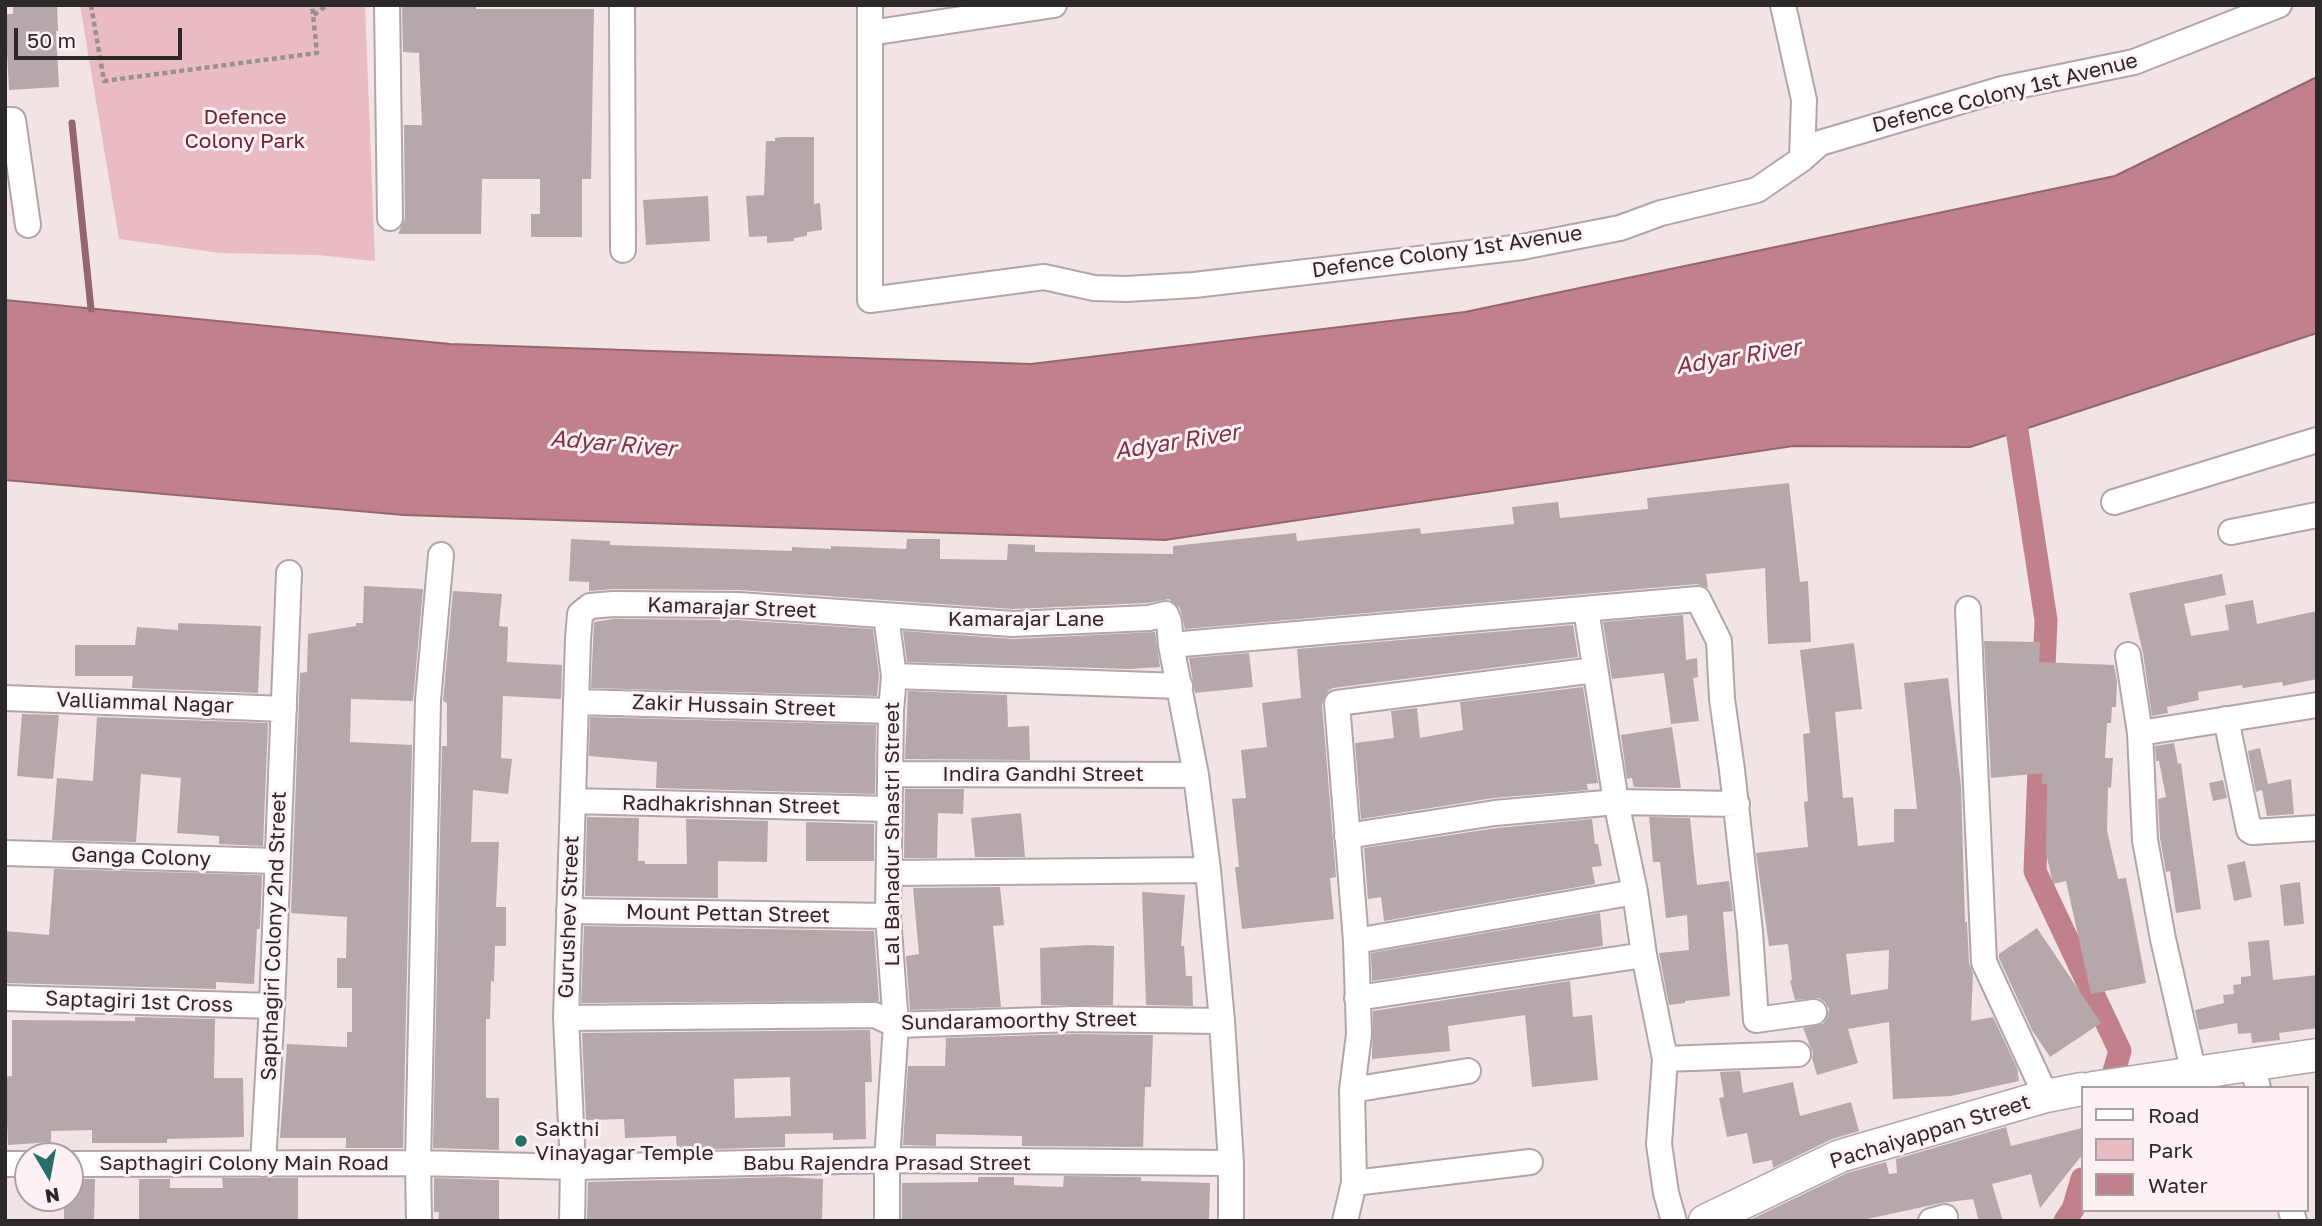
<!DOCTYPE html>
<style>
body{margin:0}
#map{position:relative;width:2322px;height:1226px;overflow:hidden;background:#f2e3e5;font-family:"Golos Text",sans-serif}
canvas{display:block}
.frame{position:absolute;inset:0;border:7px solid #2d2829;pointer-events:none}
.legend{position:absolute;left:2081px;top:1086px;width:228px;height:126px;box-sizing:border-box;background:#fdf1f3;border:2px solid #aaa1a2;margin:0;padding:9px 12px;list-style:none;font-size:21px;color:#2d2829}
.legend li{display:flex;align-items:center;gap:14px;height:35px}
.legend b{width:35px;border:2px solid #aaa1a2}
.north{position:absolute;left:14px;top:1142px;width:70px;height:70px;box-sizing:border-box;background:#fdf1f3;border:2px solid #aaa1a2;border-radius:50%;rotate:170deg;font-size:19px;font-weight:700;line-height:28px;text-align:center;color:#2d2829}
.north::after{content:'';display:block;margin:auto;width:24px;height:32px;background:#266f69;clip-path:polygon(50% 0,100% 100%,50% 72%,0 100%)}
.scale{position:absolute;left:14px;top:28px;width:168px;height:32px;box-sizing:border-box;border:4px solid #2d2829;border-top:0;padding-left:9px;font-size:21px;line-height:24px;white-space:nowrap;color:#2d2829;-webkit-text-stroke:5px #fdf1f3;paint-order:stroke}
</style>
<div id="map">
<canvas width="2322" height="1226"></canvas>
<div class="frame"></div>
<ul class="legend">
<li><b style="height:9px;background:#fff"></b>Road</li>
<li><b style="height:19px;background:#e9bbc2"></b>Park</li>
<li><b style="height:19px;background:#c0818c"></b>Water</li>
</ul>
<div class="north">N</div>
<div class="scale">50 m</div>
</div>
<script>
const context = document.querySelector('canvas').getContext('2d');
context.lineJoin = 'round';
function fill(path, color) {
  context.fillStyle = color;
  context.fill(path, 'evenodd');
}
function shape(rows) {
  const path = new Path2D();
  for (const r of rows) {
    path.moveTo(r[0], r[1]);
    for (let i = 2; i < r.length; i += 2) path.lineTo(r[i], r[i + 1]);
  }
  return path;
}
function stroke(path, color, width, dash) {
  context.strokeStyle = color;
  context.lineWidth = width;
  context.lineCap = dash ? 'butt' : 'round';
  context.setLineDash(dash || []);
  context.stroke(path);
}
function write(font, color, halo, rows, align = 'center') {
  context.font = font + ' "Golos Text",sans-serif';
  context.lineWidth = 6;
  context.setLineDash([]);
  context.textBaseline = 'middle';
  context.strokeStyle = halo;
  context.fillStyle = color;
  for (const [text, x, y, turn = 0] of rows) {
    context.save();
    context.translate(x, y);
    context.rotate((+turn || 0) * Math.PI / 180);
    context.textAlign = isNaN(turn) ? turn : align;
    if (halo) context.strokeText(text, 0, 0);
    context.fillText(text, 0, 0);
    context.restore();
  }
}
const green = shape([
 [80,5,365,5,375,261,318,255,220,253,119,239]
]);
const water = shape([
 [2317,77,2317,333,1970,447,1793,446,1165,540,404,515,5,480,5,300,450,344,1031,364,1465,312,2115,176,2317,77]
]);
const stream = shape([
 [72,123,91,309]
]);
const canal = shape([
 [2013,404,2046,620,2043,692],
 [2040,744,2035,871,2120,1051,2109,1088],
 [2065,1221,2073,1209,2082,1179]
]);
const building = shape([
 [13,5,57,5,58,31,56,31,59,87,9,90,5,14,13,14],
 [402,5,476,5,476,9,594,9,591,179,582,179,582,237,531,237,531,214,540,214,540,179,482,179,481,234,398,234,405,218,404,125,422,125,419,53,403,52],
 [781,137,814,137,814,204,820,203,822,230,807,232,807,236,794,238,794,241,767,243,767,236,749,237,746,196,764,195,766,141,775,141,775,138],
 [708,196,710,241,646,245,643,200],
 [1789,483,1800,582,1808,581,1811,642,1768,644,1765,568,1706,574,1708,588,1697,584,1185,629,1180,608,1169,599,1147,603,1013,609,739,590,613,589,589,591,589,582,569,581,571,539,610,541,610,545,792,551,792,547,831,549,831,546,906,549,907,539,940,539,940,559,1007,560,1008,544,1035,545,1035,552,1173,554,1173,546,1296,533,1297,541,1420,528,1421,534,1514,524,1512,507,1558,502,1560,518,1648,509,1647,498],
 [2222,574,2226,595,2184,604,2191,636,2229,630,2225,605,2253,600,2257,624,2317,611,2317,679,2283,686,2282,682,2243,688,2242,685,2198,692,2199,700,2167,707,2168,713,2152,716,2143,653,2129,593],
 [364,586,423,589,413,701,351,699,350,742,412,745,403,1148,346,1148,346,1138,280,1138,287,1044,347,1047,347,1032,352,1032,352,988,337,988,337,958,346,958,347,917,291,913,300,673,307,672,308,634,356,626,356,623,363,623],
 [453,591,502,594,499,626,508,627,507,662,562,665,561,699,503,696,501,758,512,759,508,794,473,790,471,842,499,842,496,907,506,907,506,946,495,946,494,982,491,981,490,1019,486,1019,486,1098,499,1098,499,1150,433,1148,442,746,447,746,447,703,443,701],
 [1683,615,1686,660,1697,658,1698,677,1693,678,1699,721,1671,724,1664,673,1612,679,1603,622],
 [614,619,737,620,873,629,879,676,877,696,591,688,594,622],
 [178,623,261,626,258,693,132,688,133,676,75,676,75,645,135,645,137,627,178,630],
 [1573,625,1578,657,1333,688,1328,691,1322,704,1336,877,1330,878,1334,919,1242,929,1235,867,1239,867,1232,799,1246,798,1241,750,1267,747,1262,703,1301,698,1297,649],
 [903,631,1014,639,1155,632,1160,667,1130,669,907,662],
 [1984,641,2040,642,2039,662,2114,665,2117,682,2116,707,2112,707,2111,723,2107,723,2105,758,2113,758,2111,788,2108,787,2107,830,2118,879,2126,878,2146,983,2091,994,2066,881,2053,884,2046,853,2047,784,2042,784,2043,773,1991,778],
 [1854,643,1862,709,1835,712,1843,798,1853,797,1858,846,1894,842,1894,809,1917,809,1904,683,1948,678,1961,786,1965,922,1967,922,1969,963,1973,973,1971,1021,1993,1017,2017,1068,2019,1081,1951,1096,1893,1099,1889,1022,1848,1029,1858,1063,1817,1075,1812,1058,1813,1053,1803,1028,1823,1024,1827,1018,1829,1009,1825,1002,1819,998,1795,1000,1790,981,1792,980,1788,944,1769,946,1756,853,1808,847,1804,802,1808,801,1803,734,1810,733,1800,650],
 [1889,950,1888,989,1851,995,1846,954],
 [1249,653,1253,687,1195,693,1189,658],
 [1583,687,1598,783,1587,784,1588,790,1493,798,1361,819,1355,743,1394,738,1391,711,1417,708,1420,738,1463,730,1460,702],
 [908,691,1007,695,1008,727,1029,726,1030,760,905,759],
 [22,714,59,715,53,779,17,776],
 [97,717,268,723,263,846,219,844,219,836,177,833,181,778,141,774,136,842,52,840,57,778,93,781],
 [590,717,876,725,875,794,656,788,657,762,589,756],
 [1672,727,1681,788,1634,787,1632,778,1627,779,1621,735],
 [2174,743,2178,764,2181,763,2201,909,2176,913,2170,871,2166,872,2160,838,2158,799,2166,797,2159,761,2156,761,2155,746],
 [2260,748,2268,784,2291,779,2294,814,2267,816,2262,790,2256,792,2248,751],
 [2223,780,2227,798,2213,801,2209,783],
 [905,789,964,789,963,814,938,813,937,858,904,858],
 [1021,813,1025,857,975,857,971,818],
 [587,817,639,818,638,861,645,861,645,864,687,864,686,819,768,821,767,862,718,861,718,898,585,896],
 [1649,817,1690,818,1697,885,1729,881,1733,911,1723,912,1730,996,1685,1001,1685,1003,1669,1005,1659,953,1689,950,1687,915,1666,918,1660,862,1653,862],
 [1592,819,1595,844,1598,844,1602,866,1592,867,1595,884,1384,921,1381,897,1368,899,1364,848,1497,828],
 [806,822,874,824,874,861,806,861],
 [2245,861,2252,897,2234,901,2227,865],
 [54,869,262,875,260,929,257,929,254,984,216,982,216,989,5,983,5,931,49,935],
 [2300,882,2304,924,2284,926,2280,885],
 [1000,887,1004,925,993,926,1001,1007,910,1010,906,956,919,954,913,888],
 [1142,892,1185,895,1181,946,1184,946,1186,976,1192,976,1193,1006,1146,1005],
 [1600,913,1603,946,1372,981,1371,953],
 [584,926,874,931,879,1001,581,1003],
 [2037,928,2101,1023,2050,1057,2032,1030,1999,958,1999,954],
 [2269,940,2273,980,2317,975,2317,1028,2279,1033,2280,1040,2252,1043,2251,1033,2238,1034,2237,1023,2199,1030,2195,1010,2224,1003,2223,995,2234,994,2233,985,2241,984,2241,977,2251,976,2248,942],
 [1088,945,1114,946,1113,1005,1041,1005,1040,948],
 [1570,981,1573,1017,1592,1015,1598,1080,1532,1087,1525,1015,1448,1026,1450,1051,1372,1059,1373,1011],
 [135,1017,215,1019,214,1078,243,1078,244,1137,167,1139,167,1143,92,1143,92,1130,51,1131,51,1142,8,1145,5,1077,12,1076,12,1020,135,1021],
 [870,1030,872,1082,865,1082,866,1139,833,1140,833,1133,785,1134,785,1147,677,1150,676,1136,625,1138,624,1119,586,1120,582,1033],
 [790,1077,791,1116,735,1118,734,1079],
 [1073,1034,1153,1035,1151,1087,1145,1087,1143,1147,1022,1146,1022,1136,936,1134,936,1146,903,1145,908,1066,945,1066,946,1038],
 [1740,1071,1743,1093,1793,1082,1800,1116,1851,1102,1859,1131,1832,1139,1773,1168,1772,1160,1753,1164,1747,1133,1727,1137,1719,1098,1724,1097,1720,1072],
 [2006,1127,2011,1146,2082,1128,2082,1155,2040,1208,2031,1174,1992,1184,2003,1221,1979,1221,1973,1199,1941,1203,1858,1221,1748,1221,1847,1173,1886,1162,1889,1174,1897,1173,1896,1159],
 [1064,1176,1141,1177,1141,1181,1210,1183,1209,1221,902,1221,902,1183,978,1182,978,1177,1014,1177,1014,1185,1063,1187],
 [785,1177,823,1179,822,1221,587,1221,588,1182],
 [222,1178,298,1178,298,1221,139,1221,139,1179,170,1179,170,1188,223,1188],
 [434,1178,499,1180,499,1221,438,1221,439,1212,434,1212],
 [70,1179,95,1179,94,1221,64,1221,64,1198,70,1198]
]);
const path = shape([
 [91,5,104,81,317,53,312,5],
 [314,15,327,5]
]);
const minor = shape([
 [387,5,390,218],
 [622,5,623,250],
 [870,5,870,300,1044,277,1094,288,1126,289,1194,285,1522,247,1620,228,1661,213,1757,190,1802,159,1820,143,2002,89,2134,62,2279,5],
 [1783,5,1804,100,1802,159],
 [870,33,1054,5],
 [5,120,13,120,28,225],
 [2114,502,2317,440],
 [2231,532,2317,515],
 [1586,609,1616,802,1635,892,1644,955,1665,1059,1659,1144,1666,1193,1674,1221],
 [1968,609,1984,962,2046,1096],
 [886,616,894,676,891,711,888,916,896,1025,887,1160,887,1221],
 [1171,645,1698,599,1719,641,1722,699,1732,770,1750,932,1756,1020,1814,1012],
 [2128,655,2140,733,2145,840,2163,939,2194,1074],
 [894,676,1180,686],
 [5,698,284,709],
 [577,702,891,711],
 [2226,719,2249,830,2252,832,2317,828],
 [2140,733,2317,705],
 [890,774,1196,775],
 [573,801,889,809],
 [1347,836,1495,813,1616,802,1737,804],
 [5,853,276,861],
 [890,873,1208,870],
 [569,911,888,916],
 [1356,941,1635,892],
 [5,998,272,1006],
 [1357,998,1644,955],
 [566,1018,875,1015,896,1025,1073,1019,1222,1021],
 [1665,1059,1798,1054],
 [2252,1065,2258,1088],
 [1352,1090,1468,1071],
 [5,1164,28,1164],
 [70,1164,418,1163,573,1167,887,1160,1231,1163],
 [263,1164,272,1006,289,573],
 [1354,1183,1530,1162],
 [2291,1210,2294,1221],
 [419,1221,418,1163,428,700,441,555],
 [572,1221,573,1167,566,1018,578,639,580,614,590,606,613,604,738,605,1013,624,1149,618,1166,614,1169,622,1171,645,1196,775,1208,870,1222,1021,1231,1163,1231,1221],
 [1345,1221,1354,1183,1352,1090,1359,1034,1356,941,1337,703,1595,670],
 [1931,1221,1945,1217]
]);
const major = shape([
 [2093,1088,2317,1055],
 [1705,1221,1840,1156,2046,1096,2082,1089]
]);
const markers = [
 [521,1141,7,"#266f69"]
];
const streetNames = [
 ["Defence Colony 1st Avenue",2005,93,-14],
 ["Defence Colony 1st Avenue",1447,252,-8],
 ["Kamarajar Street",732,608,2],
 ["Kamarajar Lane",1026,619],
 ["Valliammal Nagar",145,703,2],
 ["Zakir Hussain Street",734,706,2],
 ["Indira Gandhi Street",1043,774],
 ["Radhakrishnan Street",731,805,1],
 ["Lal Bahadur Shastri Street",892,834,-90],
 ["Ganga Colony",141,857,2],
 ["Mount Pettan Street",728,914,1],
 ["Gurushev Street",569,917,-88],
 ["Sapthagiri Colony 2nd Street",274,936,-88],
 ["Saptagiri 1st Cross",139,1002,2],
 ["Sundaramoorthy Street",1019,1021,-1],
 ["Pachaiyappan Street",1930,1132,-17],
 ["Sapthagiri Colony Main Road",244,1163],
 ["Babu Rajendra Prasad Street",887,1163]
];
const parkNames = [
 ["Defence",245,117],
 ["Colony Park",245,141]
];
const poiNames = [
 ["Sakthi",535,1129],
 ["Vinayagar Temple",535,1153]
];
const waterNames = [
 ["Adyar River",1738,357,-9],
 ["Adyar River",1177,442,-9],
 ["Adyar River",613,444,5]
];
fill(green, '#e9bbc2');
fill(water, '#c0818c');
stroke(water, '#94666e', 2);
stroke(stream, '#94666e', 7);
stroke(canal, '#c0818c', 23);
fill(building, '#b6a8aa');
stroke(minor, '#b3a5a7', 28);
stroke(major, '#b3a5a7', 35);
stroke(path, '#9a9091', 4.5, [5, 3.5]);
stroke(minor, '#fff', 24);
stroke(major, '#fff', 32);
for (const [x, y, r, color] of markers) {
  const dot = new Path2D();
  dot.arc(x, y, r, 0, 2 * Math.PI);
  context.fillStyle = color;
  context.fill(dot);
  stroke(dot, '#fdf1f3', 2.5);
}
write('21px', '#2d2829', '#fdf1f3', streetNames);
write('21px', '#6f2337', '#fdf1f3', parkNames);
write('21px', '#2d2829', '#fdf1f3', poiNames, 'left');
write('italic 23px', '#813346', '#fdf1f3', waterNames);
</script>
